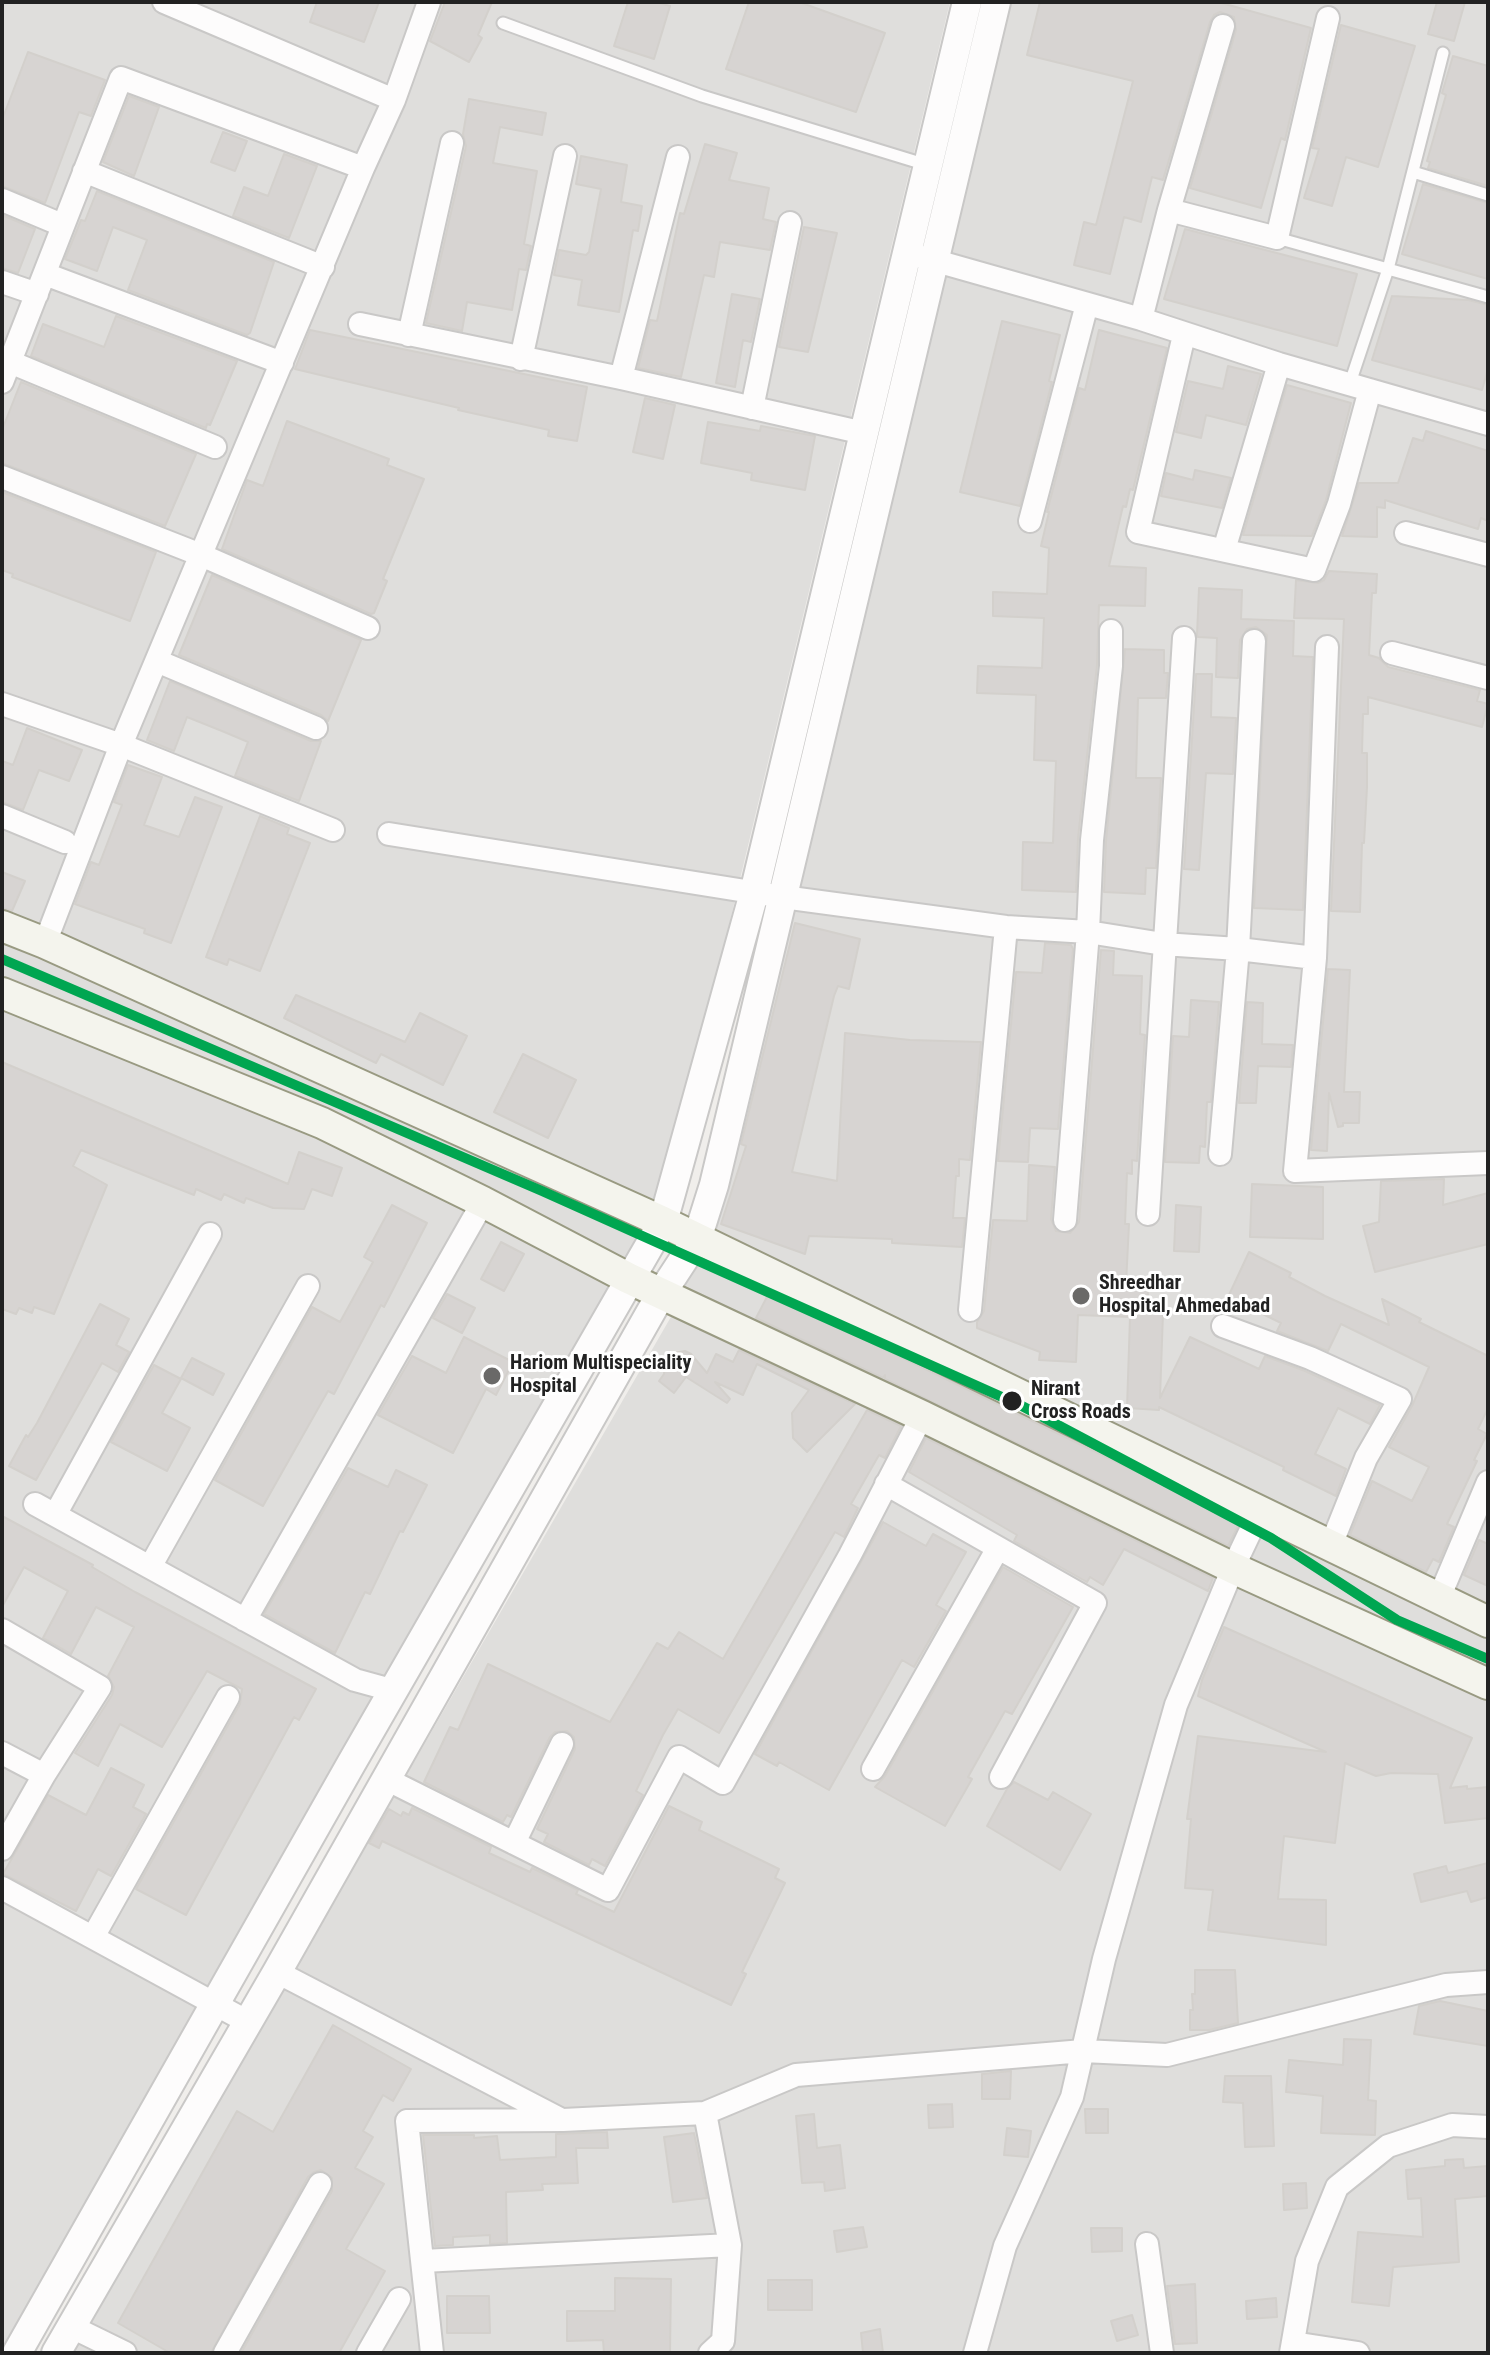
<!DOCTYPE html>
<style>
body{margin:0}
#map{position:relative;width:1490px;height:2355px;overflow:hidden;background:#f0eeeb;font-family:"Roboto Condensed",sans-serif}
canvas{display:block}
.frame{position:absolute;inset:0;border:4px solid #222;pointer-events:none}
</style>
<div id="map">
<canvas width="1490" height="2355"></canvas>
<div class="frame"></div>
</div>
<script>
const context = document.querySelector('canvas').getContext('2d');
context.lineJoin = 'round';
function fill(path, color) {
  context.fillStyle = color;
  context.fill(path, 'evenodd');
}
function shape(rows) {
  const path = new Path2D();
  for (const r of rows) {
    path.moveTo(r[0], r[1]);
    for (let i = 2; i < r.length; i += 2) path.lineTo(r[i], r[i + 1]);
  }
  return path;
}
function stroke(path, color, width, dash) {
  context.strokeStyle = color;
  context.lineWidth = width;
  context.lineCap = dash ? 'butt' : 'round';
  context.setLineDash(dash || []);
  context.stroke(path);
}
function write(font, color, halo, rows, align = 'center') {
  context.font = font + ' "Roboto Condensed",sans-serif';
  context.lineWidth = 6;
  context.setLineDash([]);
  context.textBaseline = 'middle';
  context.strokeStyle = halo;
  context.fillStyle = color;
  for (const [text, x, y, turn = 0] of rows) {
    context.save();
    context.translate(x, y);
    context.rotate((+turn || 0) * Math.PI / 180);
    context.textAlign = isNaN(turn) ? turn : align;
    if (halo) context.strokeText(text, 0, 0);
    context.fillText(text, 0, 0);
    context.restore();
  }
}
const residential = shape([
 [2,2,950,2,644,1280,27,2353,2,2353],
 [992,2,1488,2,1488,2353,73,2353,683,1296]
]);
const building = shape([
 [317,2,379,2,364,42,310,22,317,2],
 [445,2,492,2,478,35,482,38,469,62,430,41,445,2],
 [628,2,656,2,670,6,654,59,614,46,628,2],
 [749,2,799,2,885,33,856,112,726,69,749,2],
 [1040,2,1218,2,1311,28,1285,140,1281,138,1261,208,1190,188,1236,30,1234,17,1220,12,1214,15,1210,22,1163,180,1152,177,1141,222,1124,217,1110,274,1074,265,1084,222,1096,225,1133,81,1027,55,1040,2],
 [1437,2,1465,2,1454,41,1428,34,1437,2],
 [1341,25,1415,46,1378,167,1346,157,1332,206,1304,198,1319,149,1312,148,1341,25],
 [28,52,105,80,91,116,79,112,45,203,2,186,2,120,28,52],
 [1453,56,1488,66,1488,186,1428,168,1430,162,1427,161,1446,95,1442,93,1453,56],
 [129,96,159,107,134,176,103,162,129,96],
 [469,99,546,113,542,135,500,127,493,163,537,171,524,244,531,246,526,270,519,269,512,310,467,302,462,331,426,323,466,146,463,134,469,99],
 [223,132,247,141,235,171,211,162,223,132],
 [705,144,737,153,729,180,769,188,763,219,776,222,770,250,720,242,714,277,704,275,681,377,638,368,650,320,657,321,680,213,684,214,705,144],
 [284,154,317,166,289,238,233,216,244,187,268,196,284,154],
 [581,156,627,165,621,202,642,206,638,231,633,230,619,312,578,305,582,280,554,275,559,250,586,255,589,252,601,189,576,184,581,156],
 [1423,184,1488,203,1488,279,1402,254,1423,184],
 [97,191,274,262,250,333,247,335,128,290,147,240,113,227,97,271,65,259,81,220,85,221,97,191],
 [2,215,35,229,18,273,2,268,2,215],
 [804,227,837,233,808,352,779,347,804,227],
 [1185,229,1357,274,1337,346,1164,299,1185,229],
 [732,294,760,299,751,342,743,340,735,387,716,383,732,294],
 [1392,296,1468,300,1488,305,1488,369,1482,390,1372,360,1392,296],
 [116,316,237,361,210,425,207,424,206,428,31,356,43,324,104,347,116,316],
 [1002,321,1060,335,1049,381,1052,382,1020,506,960,492,1002,321],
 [310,330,587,387,577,441,548,436,549,430,458,410,459,408,295,369,310,330],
 [1099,330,1167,348,1133,490,1130,489,1126,507,1123,506,1109,566,1146,568,1145,606,1099,605,1097,665,1078,838,1076,892,1022,890,1023,842,1053,843,1056,761,1034,760,1036,695,977,693,978,666,1042,668,1044,618,993,616,993,592,1047,594,1049,548,1041,546,1049,512,1047,512,1079,388,1085,390,1099,330],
 [1228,366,1261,374,1246,425,1206,415,1201,438,1176,432,1188,381,1223,389,1228,366],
 [21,382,196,454,165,526,2,463,2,430,21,382],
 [1287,385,1351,403,1326,500,1312,536,1243,535,1287,385],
 [645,398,675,405,663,459,633,452,645,398],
 [287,421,389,459,387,465,424,479,383,579,387,581,374,613,371,614,222,549,247,480,263,486,287,421],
 [708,422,760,431,761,426,815,436,805,490,751,480,752,473,701,463,708,422],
 [1426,431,1488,451,1488,521,1481,518,1478,529,1385,500,1385,508,1377,507,1377,537,1342,536,1359,483,1398,483,1413,438,1423,441,1426,431],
 [1195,470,1231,478,1222,508,1161,496,1166,473,1193,480,1195,470],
 [2,492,156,552,130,621,12,577,13,574,2,570,2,492],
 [1329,571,1377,574,1376,593,1372,593,1369,655,1379,658,1388,667,1480,690,1477,701,1488,704,1482,727,1368,697,1368,714,1363,714,1362,753,1367,753,1367,787,1364,843,1362,843,1360,912,1331,911,1344,619,1294,618,1296,580,1318,583,1324,580,1329,571],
 [212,575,361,640,328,721,321,715,179,655,212,575],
 [1199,588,1242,590,1241,619,1294,621,1293,656,1313,657,1303,910,1254,908,1267,635,1256,627,1247,629,1240,640,1238,678,1216,677,1217,638,1198,637,1197,635,1199,588],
 [1125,649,1164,650,1164,673,1168,673,1166,698,1138,698,1136,778,1161,778,1156,868,1146,868,1145,894,1104,892,1106,841,1125,649],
 [1196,674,1212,674,1211,717,1236,718,1233,774,1206,773,1199,870,1184,869,1196,674],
 [170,681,311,741,321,741,299,801,235,776,248,742,222,731,187,717,174,751,147,740,170,681],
 [27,728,82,750,69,781,39,770,23,810,2,802,2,761,13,765,27,728],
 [128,765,162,777,144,825,179,837,195,797,222,807,171,943,144,933,145,929,75,904,91,862,99,865,122,805,114,802,128,765],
 [260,816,289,828,287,834,310,843,260,971,229,959,227,965,206,957,260,816],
 [2,872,25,881,12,911,2,908,2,872],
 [795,923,860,939,849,989,838,986,834,996,792,1172,837,1181,845,1033,910,1040,981,1042,970,1160,959,1159,959,1176,956,1176,953,1218,965,1218,962,1247,892,1243,892,1239,809,1236,805,1254,721,1224,746,1146,741,1144,795,923],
 [1045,943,1071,945,1073,949,1058,1129,1030,1128,1028,1162,998,1161,1016,972,1042,973,1045,943],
 [1101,950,1114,951,1113,975,1142,976,1140,1034,1145,1035,1137,1161,1132,1160,1132,1174,1127,1173,1125,1224,1129,1224,1126,1284,1147,1286,1150,1313,1163,1313,1160,1398,1190,1337,1259,1369,1265,1356,1305,1371,1380,1405,1370,1424,1338,1408,1315,1454,1346,1469,1336,1496,1283,1470,1284,1467,1159,1407,1159,1410,1127,1408,1130,1317,1078,1315,1076,1362,1039,1360,1040,1352,977,1328,977,1322,984,1311,993,1220,1027,1221,1029,1165,1055,1167,1051,1219,1056,1231,1070,1233,1079,1222,1101,950],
 [1328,969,1350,970,1344,1092,1360,1092,1359,1123,1343,1123,1343,1126,1338,1127,1329,1093,1327,1151,1311,1150,1328,969],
 [296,995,405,1042,420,1013,467,1036,443,1085,381,1054,376,1063,284,1018,296,995],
 [1191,1000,1219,1002,1211,1102,1207,1102,1205,1147,1200,1146,1199,1163,1165,1162,1173,1036,1189,1037,1191,1000],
 [1247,1002,1263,1003,1262,1044,1293,1045,1291,1067,1258,1066,1256,1103,1239,1103,1247,1002],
 [523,1054,576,1080,548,1138,494,1112,523,1054],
 [2,1062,288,1184,299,1152,342,1168,332,1196,312,1189,304,1209,273,1208,246,1198,244,1203,224,1194,221,1200,196,1189,194,1195,81,1150,73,1166,107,1185,54,1314,34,1307,32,1313,19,1308,16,1314,2,1309,2,1062],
 [1444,1179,1443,1205,1488,1193,1488,1244,1375,1272,1363,1226,1379,1222,1381,1181,1444,1179],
 [1252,1184,1323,1187,1323,1239,1250,1237,1252,1184],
 [392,1205,427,1223,384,1307,381,1305,334,1394,328,1391,263,1506,215,1480,312,1307,340,1322,373,1262,364,1257,392,1205],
 [1176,1205,1201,1207,1199,1252,1174,1251,1176,1205],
 [501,1242,524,1254,504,1291,481,1279,501,1242],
 [1249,1252,1291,1273,1289,1277,1325,1296,1389,1325,1382,1299,1421,1319,1419,1322,1488,1356,1488,1408,1478,1429,1487,1434,1474,1460,1477,1461,1447,1524,1454,1527,1439,1562,1433,1559,1426,1572,1350,1535,1372,1481,1412,1501,1429,1467,1389,1447,1412,1406,1429,1367,1341,1324,1328,1351,1277,1331,1281,1323,1228,1297,1249,1252],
 [769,1293,1240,1522,1228,1546,885,1379,885,1375,883,1378,756,1318,769,1293],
 [447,1294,475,1308,462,1333,433,1318,447,1294],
 [100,1304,129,1319,116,1345,129,1352,118,1372,102,1363,36,1480,9,1466,26,1435,28,1437,37,1423,100,1304],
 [464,1337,513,1362,496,1395,486,1389,453,1453,378,1415,412,1356,446,1373,464,1337],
 [739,1350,855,1404,807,1452,793,1438,792,1413,809,1390,757,1364,743,1395,715,1382,730,1399,727,1403,686,1377,674,1393,659,1381,664,1374,665,1363,673,1353,685,1351,691,1354,707,1373,716,1354,733,1362,739,1350],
 [192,1358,224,1374,213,1395,181,1378,192,1358],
 [154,1365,181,1379,162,1413,190,1428,167,1471,111,1442,154,1365],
 [867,1410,901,1426,885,1458,879,1455,851,1504,858,1508,844,1537,835,1532,719,1733,678,1709,663,1735,636,1791,643,1795,605,1866,592,1859,589,1865,544,1842,548,1834,537,1829,575,1749,574,1737,567,1731,555,1732,550,1737,511,1817,507,1815,503,1822,424,1782,450,1727,458,1730,488,1664,610,1722,657,1643,668,1649,679,1632,723,1659,867,1410],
 [926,1438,1213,1578,1208,1591,1124,1549,1103,1585,1090,1577,1087,1582,1014,1541,1017,1535,909,1472,926,1438],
 [348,1468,388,1487,396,1470,427,1485,403,1532,400,1531,370,1594,365,1592,335,1653,264,1614,348,1468],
 [2,1516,93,1565,92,1567,135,1592,316,1689,299,1720,294,1717,186,1915,136,1889,240,1704,242,1689,207,1671,162,1747,120,1724,98,1766,75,1753,112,1695,114,1687,108,1676,134,1627,96,1607,71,1654,43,1638,68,1591,24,1567,2,1607,2,1516],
 [883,1522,926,1546,933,1534,966,1552,936,1605,946,1611,914,1667,902,1660,829,1790,779,1762,777,1766,755,1754,883,1522],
 [1479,1540,1488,1544,1488,1586,1464,1575,1479,1540],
 [1003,1567,1073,1607,1012,1714,1005,1711,968,1777,972,1779,945,1826,875,1787,885,1776,1003,1567],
 [1224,1627,1472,1738,1450,1788,1467,1786,1467,1789,1488,1787,1488,1818,1445,1823,1438,1774,1391,1773,1376,1776,1345,1763,1335,1843,1284,1836,1278,1899,1326,1900,1326,1945,1208,1930,1213,1890,1185,1888,1191,1819,1187,1819,1198,1736,1326,1752,1198,1696,1202,1680,1224,1627],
 [111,1768,144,1785,133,1807,146,1814,111,1876,98,1869,76,1911,3,1874,48,1795,86,1815,111,1768],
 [1014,1782,1048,1800,1053,1792,1091,1814,1060,1870,987,1826,1007,1789,1014,1782],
 [669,1806,702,1822,699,1830,779,1869,775,1878,785,1883,742,1972,746,1974,731,2005,382,1841,379,1848,369,1843,389,1809,401,1816,403,1812,409,1815,412,1808,491,1847,489,1853,530,1872,532,1868,578,1890,576,1894,614,1912,669,1806],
 [1488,1863,1488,1897,1471,1902,1467,1891,1421,1902,1414,1874,1446,1866,1448,1873,1488,1863],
 [1195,1970,1235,1970,1238,2023,1209,2030,1190,2030,1190,2010,1193,2010,1192,1994,1195,1994,1195,1970],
 [1440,2001,1488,2011,1488,2046,1414,2034,1419,2006,1440,2001],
 [333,2025,411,2069,393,2101,383,2095,363,2131,373,2137,355,2168,384,2184,346,2249,385,2271,339,2353,241,2353,332,2191,332,2178,321,2170,314,2172,308,2177,211,2353,170,2353,118,2323,237,2111,273,2132,333,2025],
 [1344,2039,1371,2040,1368,2100,1376,2101,1375,2135,1321,2133,1323,2096,1286,2092,1289,2060,1343,2065,1344,2039],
 [1011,2071,1010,2099,982,2099,982,2074,1011,2071],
 [1225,2076,1271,2076,1274,2146,1245,2147,1243,2103,1223,2102,1225,2076],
 [952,2104,953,2127,929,2128,928,2105,952,2104],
 [1085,2109,1108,2109,1108,2133,1086,2133,1085,2109],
 [814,2114,817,2148,840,2145,845,2188,825,2191,824,2182,802,2183,796,2116,814,2114],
 [1007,2128,1031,2131,1028,2157,1004,2155,1007,2128],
 [607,2132,608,2148,576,2148,578,2183,542,2184,543,2190,506,2192,507,2243,490,2244,490,2235,453,2237,453,2245,435,2246,423,2135,474,2135,474,2138,497,2136,500,2160,556,2157,556,2134,607,2132],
 [694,2133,707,2198,673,2202,664,2137,694,2133],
 [1463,2159,1464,2168,1488,2166,1488,2196,1455,2199,1459,2262,1393,2267,1389,2306,1352,2302,1358,2232,1423,2237,1421,2198,1408,2199,1406,2170,1445,2166,1445,2160,1463,2159],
 [1306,2183,1307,2208,1284,2210,1283,2184,1306,2183],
 [863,2227,867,2247,837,2252,834,2231,863,2227],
 [1091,2228,1122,2228,1122,2251,1092,2252,1091,2228],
 [615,2278,671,2279,670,2353,604,2353,603,2340,567,2341,567,2311,615,2311,615,2278],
 [768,2280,812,2280,812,2310,768,2310,768,2280],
 [1195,2284,1197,2343,1175,2344,1167,2286,1195,2284],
 [447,2296,489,2296,490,2333,447,2333,447,2296],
 [1276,2298,1277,2317,1247,2319,1246,2301,1276,2298],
 [1132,2315,1138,2335,1117,2341,1111,2321,1132,2315],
 [880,2329,883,2353,863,2353,861,2333,880,2329]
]);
const service = shape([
 [503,23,702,96,927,165],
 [1413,172,1488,195],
 [1277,238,1488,297],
 [1350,383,1388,269,1443,53]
]);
const minor = shape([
 [164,2,394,100],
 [84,171,323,267],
 [2,200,62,225],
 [1169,210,1277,238,1328,18],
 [922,257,1141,319,1279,364,1488,424],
 [45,274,282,363],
 [2,282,37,294],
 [1141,319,1169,210,1223,26],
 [360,324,621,378,864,433],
 [409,335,452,143],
 [1184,335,1138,532,1314,570,1339,504,1370,390],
 [521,359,565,156],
 [10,362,215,447],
 [621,378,678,157],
 [2,382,121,78,363,168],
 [752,408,790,223],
 [2,477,201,555,368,628],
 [1030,521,1087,304],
 [1406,533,1488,555],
 [1224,550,1279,364],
 [1254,641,1238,949,1315,958,1327,647],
 [1392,653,1488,678],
 [157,661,316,728],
 [2,704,121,745,333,830],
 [2,816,65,842],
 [389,834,783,897,1006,927,1088,932,1163,944,1238,949,1220,1154],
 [45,943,121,745,363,168,394,100,429,2],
 [1315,958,1295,1171,1488,1163],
 [1148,1214,1184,638],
 [1065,1220,1088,932,1092,840,1111,666,1111,631],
 [970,1310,1006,927],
 [1223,1326,1310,1358,1400,1399,1366,1458,1331,1545],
 [886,1484,1095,1603,1001,1777],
 [35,1504,355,1680,395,1691],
 [55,1515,210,1234],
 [150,1567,308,1286],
 [1439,1598,1488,1482],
 [245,1620,483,1202],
 [2,1630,100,1687,44,1775,2,1849],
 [2,1753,44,1775],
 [873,1769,998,1548],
 [386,1779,608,1890,679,1757,723,1783,850,1555,922,1416],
 [514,1843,562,1744],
 [2,1888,248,2022],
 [93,1937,228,1697],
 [277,1972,558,2118],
 [705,2113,730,2245,723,2341,710,2353],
 [1147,2244,1162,2353],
 [423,2261,730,2245],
 [72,2327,125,2353],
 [1293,2343,1358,2353],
 [225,2353,320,2184],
 [368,2353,399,2299],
 [432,2353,407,2121,563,2120,705,2113,796,2075,1083,2051,1167,2055,1446,1985,1488,1982],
 [975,2353,1005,2246,1072,2097,1104,1959,1176,1705,1233,1568,1260,1511],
 [1291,2353,1307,2261,1337,2187,1388,2146,1452,2125,1488,2127]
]);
const tertiary = shape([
 [17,2353,351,1764,663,1222,754,893,967,2],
 [56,2353,277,1972,661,1294,697,1239,714,1185,996,2]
]);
const secondary = shape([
 [2,926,45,943,663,1222,1488,1622],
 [2,993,322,1123,483,1202,628,1278,922,1416,1233,1568,1488,1684]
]);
const metro1 = shape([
 [2,959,542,1191,1022,1406,1271,1538,1397,1620,1488,1659]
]);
const markers = [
 [1081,1296,10,"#6a6968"],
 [492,1376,10,"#6a6968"],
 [1012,1401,11,"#222"]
];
const poiNames = [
 ["Shreedhar",1099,1284],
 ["Hospital, Ahmedabad",1099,1307],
 ["Hariom Multispeciality",510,1364],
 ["Hospital",510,1387]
];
const stopNames = [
 ["Nirant",1031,1390],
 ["Cross Roads",1031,1413]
];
fill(residential, '#dfdedc');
fill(building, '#d7d4d2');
stroke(building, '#d3d0cc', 2);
stroke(service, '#c9c8c7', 15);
stroke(minor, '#c9c8c7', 26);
stroke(tertiary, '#c9c8c7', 32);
stroke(secondary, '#999a82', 34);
stroke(service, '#fdfcfc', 11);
stroke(minor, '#fdfcfc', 22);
stroke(tertiary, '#fdfcfc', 28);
stroke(secondary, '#f4f4ed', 30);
stroke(metro1, '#00a651', 10);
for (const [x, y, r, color] of markers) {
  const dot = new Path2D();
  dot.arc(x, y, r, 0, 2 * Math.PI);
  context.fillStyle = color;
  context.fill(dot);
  stroke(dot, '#fff', 3);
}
write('bold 20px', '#222', '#fff', poiNames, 'left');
write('bold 20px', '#222', '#fff', stopNames, 'left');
</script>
